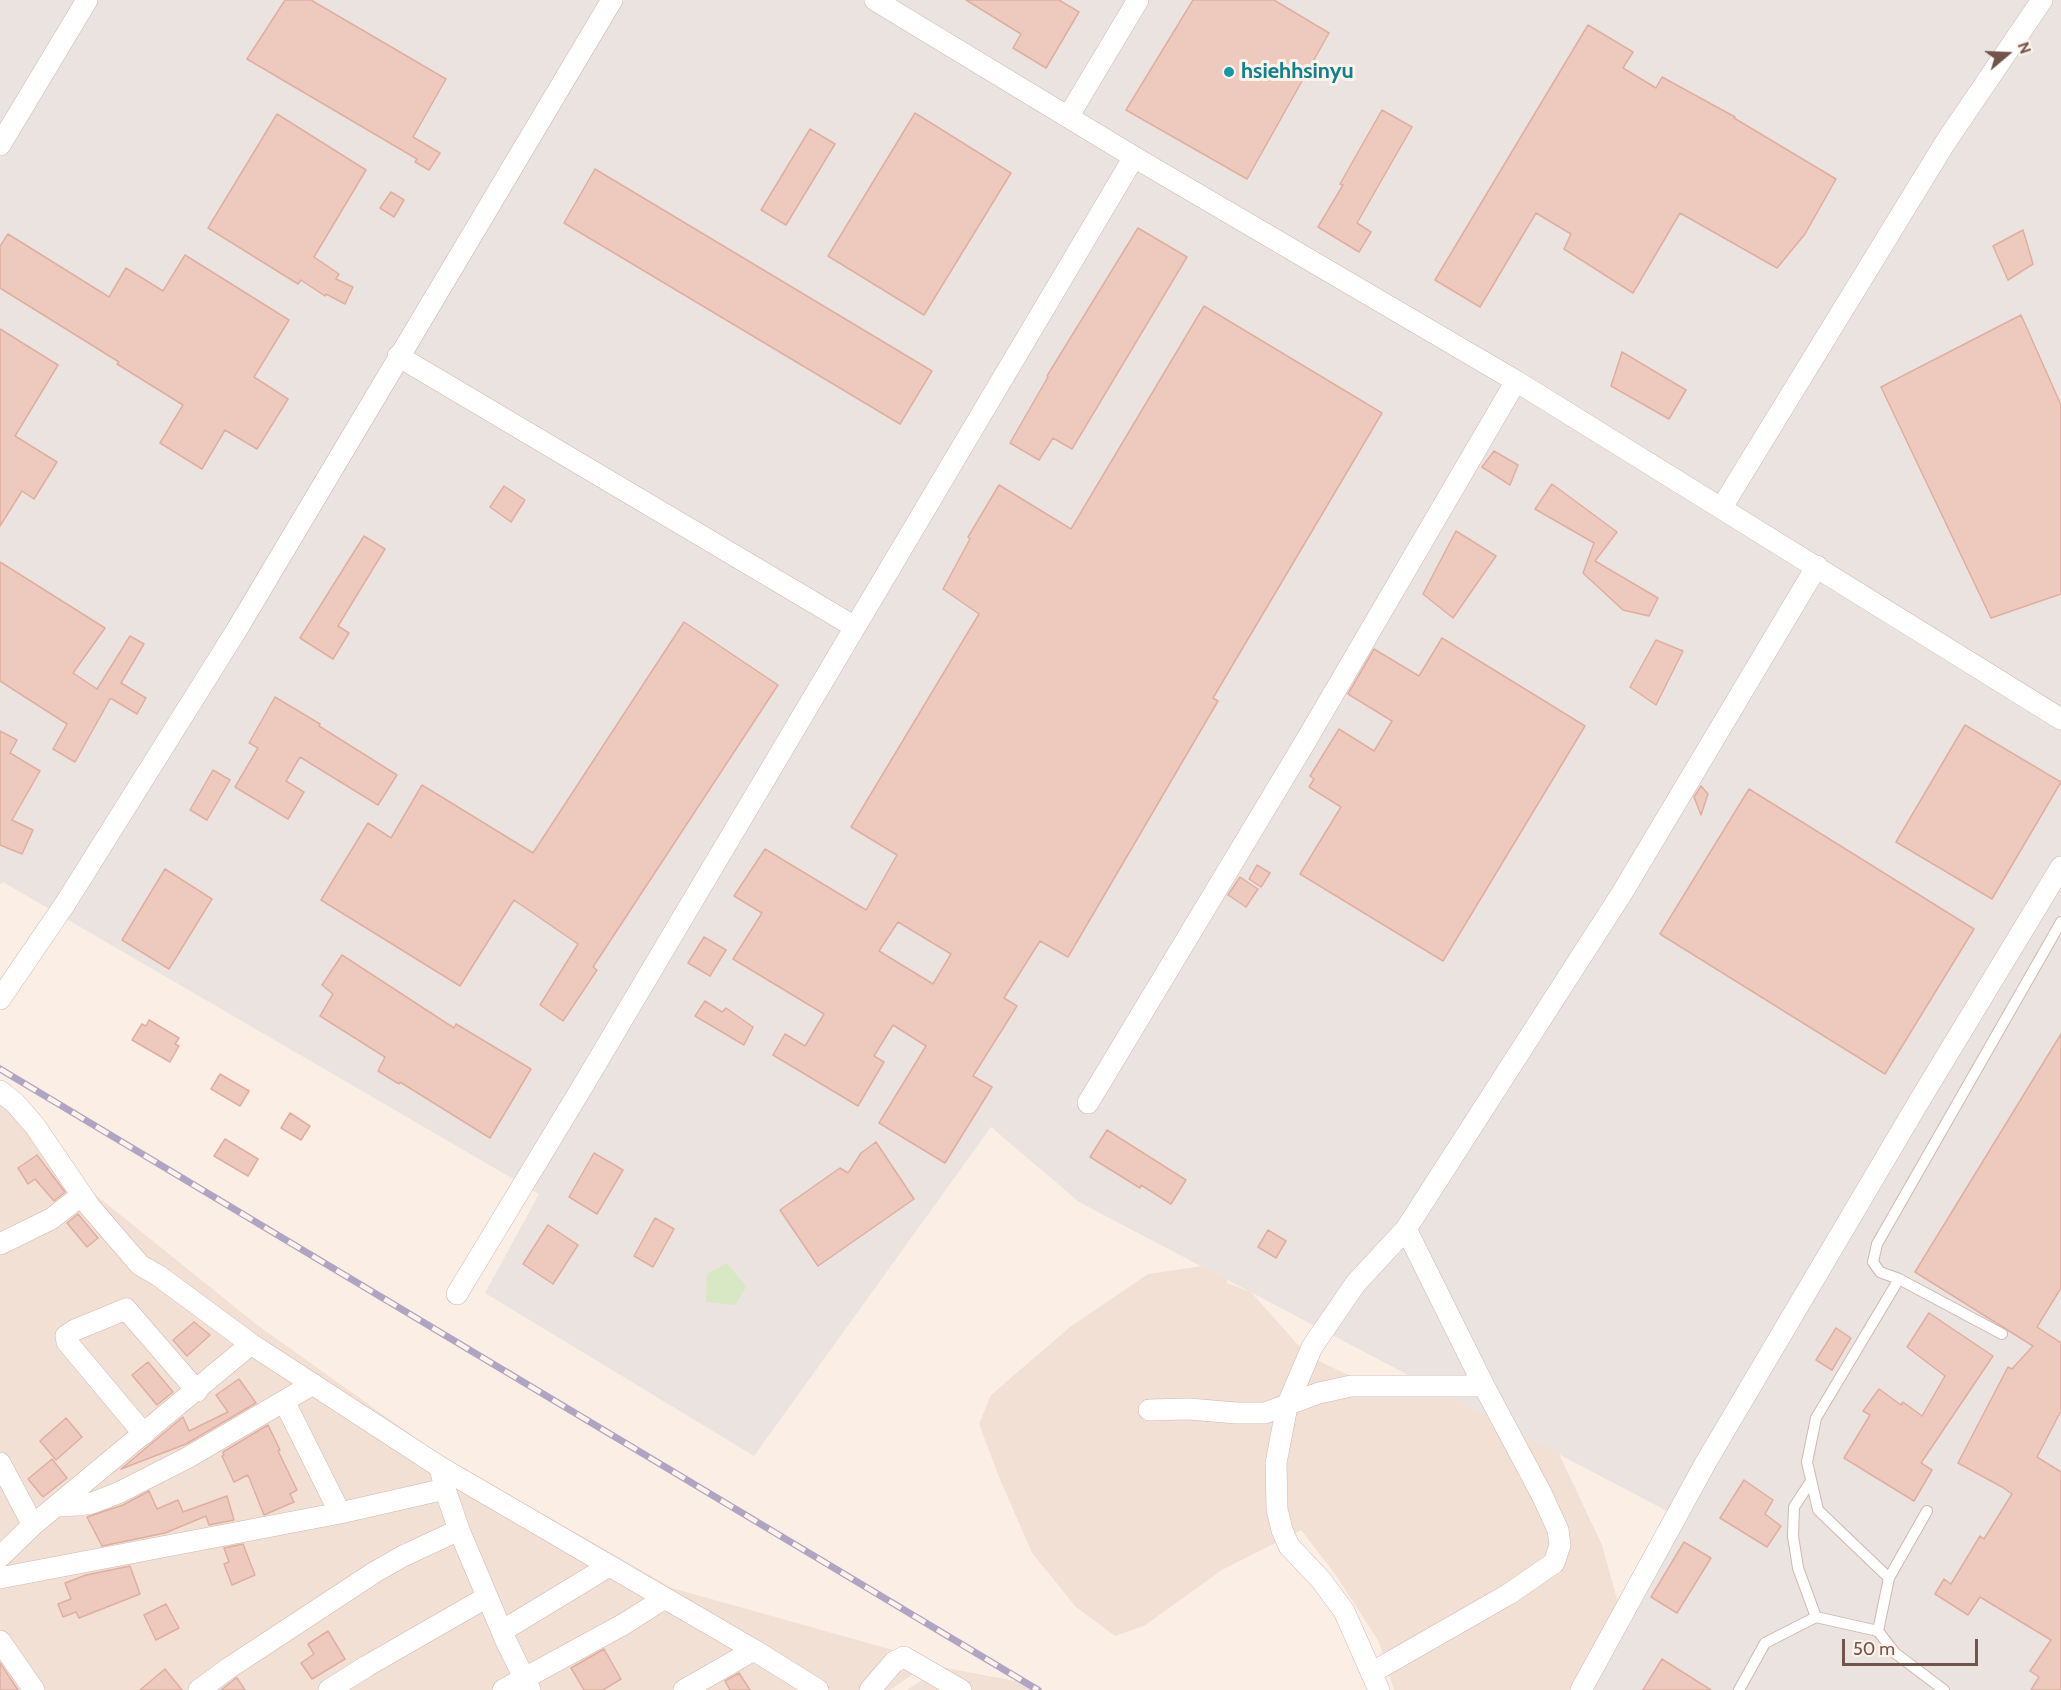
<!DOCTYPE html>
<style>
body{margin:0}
#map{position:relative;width:2061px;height:1690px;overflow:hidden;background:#fbefe5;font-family:Cabin,sans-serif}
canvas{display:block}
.north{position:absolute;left:1977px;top:24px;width:60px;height:60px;-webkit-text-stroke:4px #fef3eb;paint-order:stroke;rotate:71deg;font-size:16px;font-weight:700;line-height:24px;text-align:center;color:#72544c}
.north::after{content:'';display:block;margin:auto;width:21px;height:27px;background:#72544c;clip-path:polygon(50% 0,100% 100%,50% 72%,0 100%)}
.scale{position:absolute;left:1842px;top:1639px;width:136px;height:27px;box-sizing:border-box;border:3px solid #72544c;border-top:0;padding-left:8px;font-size:18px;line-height:21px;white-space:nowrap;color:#72544c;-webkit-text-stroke:4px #fef3eb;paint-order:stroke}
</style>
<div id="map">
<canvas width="2061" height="1690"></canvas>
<div class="north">N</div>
<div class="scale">50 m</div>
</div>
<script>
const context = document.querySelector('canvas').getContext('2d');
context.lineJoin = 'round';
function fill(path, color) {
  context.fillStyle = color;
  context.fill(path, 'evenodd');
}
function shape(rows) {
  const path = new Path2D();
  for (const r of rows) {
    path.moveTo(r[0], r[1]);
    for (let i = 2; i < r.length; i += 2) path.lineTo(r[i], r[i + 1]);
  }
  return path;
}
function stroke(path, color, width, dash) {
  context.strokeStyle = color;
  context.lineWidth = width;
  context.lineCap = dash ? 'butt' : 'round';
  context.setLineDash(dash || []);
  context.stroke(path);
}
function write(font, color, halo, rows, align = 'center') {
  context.font = font + ' Cabin,sans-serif';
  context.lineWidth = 6;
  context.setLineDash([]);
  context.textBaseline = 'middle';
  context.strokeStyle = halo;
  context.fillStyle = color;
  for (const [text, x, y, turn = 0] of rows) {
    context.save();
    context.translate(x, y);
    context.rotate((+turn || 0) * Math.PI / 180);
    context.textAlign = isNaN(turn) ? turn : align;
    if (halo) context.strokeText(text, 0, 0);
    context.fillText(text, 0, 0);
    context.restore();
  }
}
const residential = shape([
 [0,1104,87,1188,256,1324,434,1451,672,1588,932,1661,890,1690,0,1690],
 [1230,1262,1227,1283,1251,1292,1307,1355,1348,1375,1504,1406,1552,1439,1602,1545,1620,1610,1576,1690,1394,1690,1379,1642,1335,1574,1301,1530,1222,1570,1144,1626,1115,1636,1076,1607,1032,1553,999,1477,979,1424,991,1395,1070,1327,1148,1274],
 [941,1667,1031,1684,1040,1690,907,1690]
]);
const industrial = shape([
 [0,0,2061,0,2061,1690,1592,1690,1684,1520,1079,1202,991,1127,754,1456,485,1293,539,1194,3,882,0,885]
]);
const green = shape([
 [727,1263,746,1287,735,1305,706,1302,707,1274]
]);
const building = shape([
 [285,0,311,0,446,79,413,137,440,153,429,170,415,162,417,159,247,59,285,0],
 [966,0,1059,0,1079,12,1046,68,1013,48,1021,34,966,0],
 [1193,0,1274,0,1329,33,1247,179,1126,110,1193,0],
 [1588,25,1633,52,1623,68,1656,88,1662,77,1735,117,1734,118,1836,179,1805,234,1777,268,1680,213,1633,293,1564,249,1571,234,1536,213,1480,307,1435,280,1588,25],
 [1382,110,1412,127,1357,223,1371,232,1359,252,1318,227,1343,185,1340,184,1382,110],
 [915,113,1011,173,924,315,828,256,915,113],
 [277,114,366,170,314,257,339,274,336,279,353,287,345,304,326,294,325,296,301,280,298,284,208,228,277,114],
 [810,129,835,144,786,225,761,210,810,129],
 [595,169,932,371,900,424,564,223,595,169],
 [391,192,404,200,394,217,380,208,391,192],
 [1138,228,1187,257,1072,449,1053,438,1039,460,1010,443,1048,377,1047,376,1138,228],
 [2023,230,2033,264,2008,280,1993,246,2023,230],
 [8,234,109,297,126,268,163,291,185,255,289,320,254,377,288,399,257,449,225,430,202,469,160,443,183,405,117,364,119,362,0,288,0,246,8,234],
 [1204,306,1382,413,1213,698,1218,701,1068,957,1040,941,1004,998,1017,1006,973,1076,992,1087,945,1163,879,1123,926,1046,893,1025,874,1056,884,1062,858,1106,773,1055,785,1034,805,1046,824,1014,733,959,762,913,734,896,765,849,866,910,897,855,851,827,979,614,943,589,970,539,968,537,999,485,1071,529,1204,306],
 [898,922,951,954,933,984,879,951,898,922],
 [2021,315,2061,405,2061,594,1991,618,1881,387,2021,315],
 [0,329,58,365,15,436,57,462,34,499,22,491,0,526,0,329],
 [1622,352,1686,390,1669,419,1611,386,1622,352],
 [1494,451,1518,465,1510,485,1482,467,1494,451],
 [1552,484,1617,532,1595,561,1658,598,1649,616,1623,610,1583,573,1594,543,1535,509,1552,484],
 [504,486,525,500,511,522,490,507,504,486],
 [1456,531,1496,556,1453,618,1423,594,1456,531],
 [364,536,385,549,338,626,349,633,333,659,300,638,364,536],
 [0,562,105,628,73,673,97,689,130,636,144,644,121,683,146,698,137,714,112,699,110,699,75,762,53,749,67,724,0,681,0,562],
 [684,622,778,685,593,967,597,970,563,1021,540,1005,578,944,514,900,460,986,321,900,368,823,391,838,422,785,533,853,684,622],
 [1442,638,1585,726,1443,961,1300,874,1341,807,1309,787,1314,779,1310,776,1339,729,1374,751,1392,721,1348,694,1374,649,1419,676,1442,638],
 [1656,640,1683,651,1656,705,1630,687,1656,640],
 [275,697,320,724,319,726,397,775,378,805,300,757,286,781,304,792,288,819,235,787,258,748,249,743,275,697],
 [1965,725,2061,782,1992,899,1896,842,1965,725],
 [0,731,17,740,10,753,40,771,12,820,33,830,22,854,0,845,0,731],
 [213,770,230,780,207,820,190,810,213,770],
 [1701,786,1708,794,1701,815,1694,797,1701,786],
 [1749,789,1974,929,1885,1074,1660,934,1749,789],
 [1257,865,1270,873,1261,887,1249,879,1257,865],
 [165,869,212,899,169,969,122,940,165,869],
 [1240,877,1258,889,1246,907,1228,895,1240,877],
 [704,937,726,950,710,976,688,963,704,937],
 [342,955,454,1028,456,1024,531,1069,490,1138,400,1082,399,1084,378,1071,385,1057,320,1016,333,994,322,985,342,955],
 [705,1001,722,1012,726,1008,753,1027,744,1045,695,1016,705,1001],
 [149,1020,179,1038,175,1044,179,1046,170,1062,132,1040,142,1024,146,1026,149,1020],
 [2061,1034,2061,1288,2037,1327,2061,1343,2061,1411,2037,1457,2061,1472,2061,1690,2031,1690,2039,1677,2030,1671,2051,1640,1980,1597,1968,1615,1935,1594,1944,1579,1951,1584,1980,1536,1984,1539,2012,1494,2002,1487,1958,1463,2008,1367,2012,1369,2033,1346,1915,1272,2061,1034],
 [220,1074,249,1091,240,1106,211,1089,220,1074],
 [290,1113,310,1126,301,1140,281,1128,290,1113],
 [1107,1130,1186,1180,1171,1204,1141,1185,1140,1188,1090,1157,1107,1130],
 [225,1139,258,1159,248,1176,214,1156,225,1139],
 [876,1142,914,1199,818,1266,780,1210,840,1168,848,1173,861,1153,876,1142],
 [594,1153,623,1170,597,1214,569,1197,594,1153],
 [37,1155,65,1192,54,1201,35,1179,28,1184,18,1168,37,1155],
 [78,1214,98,1238,87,1247,67,1223,78,1214],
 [655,1218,674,1229,653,1267,634,1256,655,1218],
 [548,1225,578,1245,553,1284,523,1264,548,1225],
 [1268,1230,1286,1241,1276,1258,1258,1247,1268,1230],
 [1929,1313,1993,1356,1921,1463,1932,1470,1914,1501,1844,1458,1870,1415,1863,1411,1879,1389,1901,1405,1903,1402,1922,1416,1945,1376,1907,1347,1929,1313],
 [194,1322,210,1335,187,1356,173,1340,194,1322],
 [1836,1328,1851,1338,1832,1370,1816,1360,1836,1328],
 [148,1362,173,1392,157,1405,132,1375,148,1362],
 [239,1379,256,1403,186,1444,121,1469,183,1417,189,1431,228,1412,216,1395,239,1379],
 [66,1418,82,1437,56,1460,40,1441,66,1418],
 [268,1425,280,1450,278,1451,297,1490,290,1494,294,1502,264,1515,248,1475,234,1482,222,1456,224,1455,223,1452,268,1425],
 [52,1459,67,1478,43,1497,28,1479,52,1459],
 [1744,1480,1773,1500,1765,1514,1781,1526,1767,1547,1720,1518,1744,1480],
 [149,1491,157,1509,178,1500,183,1512,227,1496,234,1520,209,1525,206,1516,165,1533,102,1546,87,1517,123,1505,149,1491],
 [1684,1542,1711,1558,1677,1613,1651,1597,1684,1542],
 [243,1544,255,1575,232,1585,224,1564,229,1562,224,1548,243,1544],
 [130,1566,140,1594,79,1618,76,1612,63,1617,58,1604,71,1599,65,1583,86,1575,130,1566],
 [166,1604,179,1628,156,1640,144,1615,166,1604],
 [328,1631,345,1659,312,1679,301,1663,314,1654,308,1644,328,1631],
 [604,1649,621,1679,603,1690,584,1690,571,1668,604,1649],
 [1662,1659,1711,1690,1643,1690,1662,1659],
 [0,1663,18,1690,0,1690,0,1663],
 [165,1669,182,1690,140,1690,165,1669],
 [739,1673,750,1690,730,1690,725,1681,739,1673],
 [237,1678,245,1690,221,1690,236,1678,237,1678]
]);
const service = shape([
 [2002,1334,1899,1279,1880,1272,1873,1262,1877,1244,2061,922],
 [1811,1481,1794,1507,1793,1536,1798,1568,1816,1617],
 [1927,1511,1889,1578,1878,1631,1895,1653,1944,1690],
 [1889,1578,1818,1510,1807,1462,1816,1418,1899,1279],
 [1739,1690,1765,1643,1816,1617,1878,1631]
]);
const minor = shape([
 [875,0,1134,157,1516,381,2061,719],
 [1068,117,1138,0],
 [0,145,87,0],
 [398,356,855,627],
 [1722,507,1945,143,2042,0],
 [0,999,65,904,236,631,612,0],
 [0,1091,15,1103,35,1126,90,1207,140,1265,159,1276,251,1344,33,1525,0,1557],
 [1088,1103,1307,739,1516,381],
 [0,1244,51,1219,82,1195],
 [457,1294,581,1089,1134,157],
 [251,1344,440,1467,445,1489,459,1530,506,1641,530,1690],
 [284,1401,340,1513],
 [1149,1410,1189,1409,1236,1413,1265,1413,1319,1393,1351,1386,1484,1386],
 [144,1434,67,1342,66,1336,75,1330,126,1309,197,1391],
 [0,1463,33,1525],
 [440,1467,754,1650,818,1690],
 [57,1506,79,1505,92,1503,118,1493,187,1458,313,1384],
 [0,1578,340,1513,445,1489],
 [502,1631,609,1566],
 [0,1641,34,1690],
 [1371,1673,1509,1594,1554,1563,1560,1545,1558,1530,1542,1495,1484,1386,1406,1229],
 [199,1690,229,1668,375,1572,403,1556,459,1530],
 [329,1690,367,1666,487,1597],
 [503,1690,624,1624,665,1598],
 [684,1690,754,1650],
 [870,1690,894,1662,904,1657,961,1690],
 [1379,1690,1344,1611,1321,1580,1289,1546,1282,1530,1277,1509,1276,1463,1287,1406,1312,1347,1356,1283,1406,1229,1622,893,1817,566],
 [1581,1690,1706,1462,1921,1098,2061,867]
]);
const rail = shape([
 [0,1069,1038,1690]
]);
const markers = [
 [1229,72,6,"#0f9aa8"]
];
const cultureNames = [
 ["hsiehhsinyu",1241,72]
];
fill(residential, '#f2e0d4');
fill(industrial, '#ebe3df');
fill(green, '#d8e7c4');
fill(building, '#eecabe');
stroke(building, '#e0aea0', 1.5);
stroke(service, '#ceb8af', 12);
stroke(minor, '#ceb8af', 22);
stroke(service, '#fff', 10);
stroke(minor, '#fff', 21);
stroke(rail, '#b0a4c3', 7);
stroke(rail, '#fef3eb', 4.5, [14]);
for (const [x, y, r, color] of markers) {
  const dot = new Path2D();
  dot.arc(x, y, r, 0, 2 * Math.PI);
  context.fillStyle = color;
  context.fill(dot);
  stroke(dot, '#fef3eb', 2);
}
write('bold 22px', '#0d838f', '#fef3eb', cultureNames, 'left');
</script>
